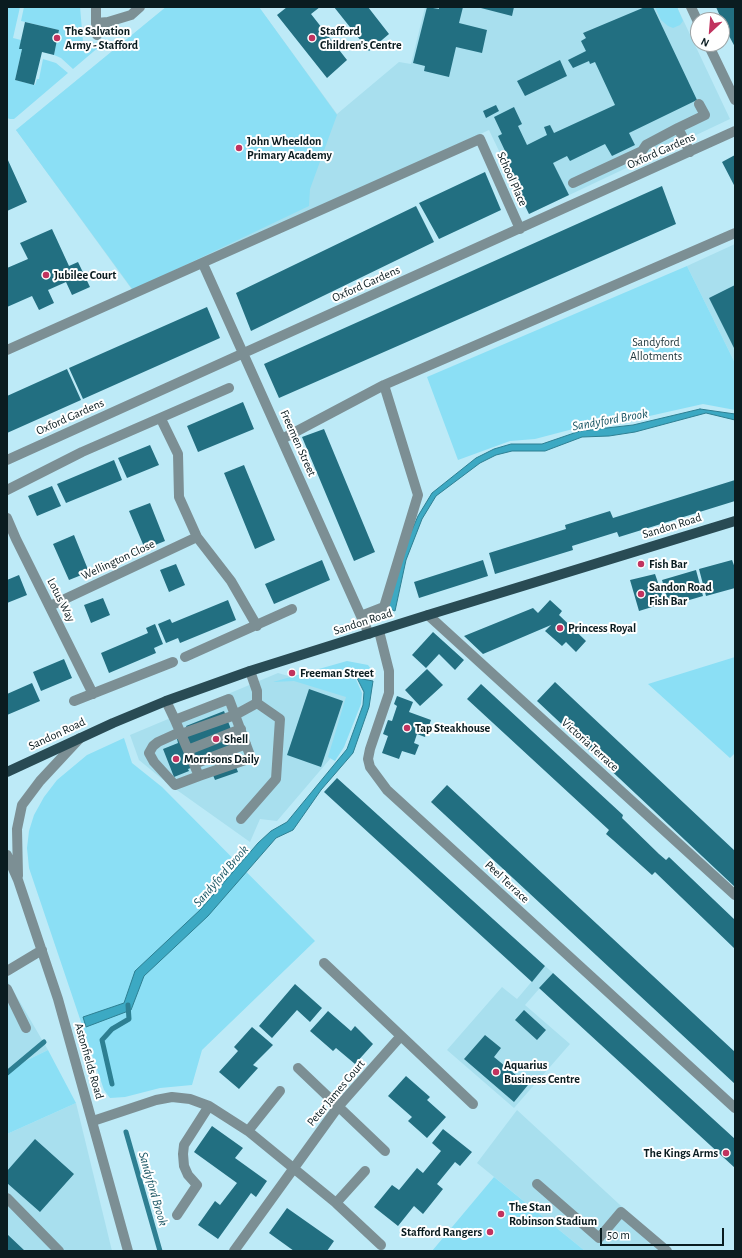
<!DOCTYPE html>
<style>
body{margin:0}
#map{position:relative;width:742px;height:1258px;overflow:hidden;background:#bdeaf7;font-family:"Alegreya Sans",sans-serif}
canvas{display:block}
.frame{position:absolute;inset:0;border:8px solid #0a1c20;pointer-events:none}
.north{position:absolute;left:690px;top:12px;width:40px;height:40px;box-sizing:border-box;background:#fff;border:1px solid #9da4a6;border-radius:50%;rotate:206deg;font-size:11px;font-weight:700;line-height:16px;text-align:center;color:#0a1c20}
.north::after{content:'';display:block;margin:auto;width:14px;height:18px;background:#c1335f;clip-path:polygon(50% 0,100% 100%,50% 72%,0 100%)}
.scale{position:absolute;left:600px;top:1228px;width:124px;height:18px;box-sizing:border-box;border:2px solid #0a1c20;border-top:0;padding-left:5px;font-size:12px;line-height:14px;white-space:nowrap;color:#0a1c20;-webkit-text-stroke:3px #fff;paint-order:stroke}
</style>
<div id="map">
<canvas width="742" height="1258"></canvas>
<div class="frame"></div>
<div class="north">N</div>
<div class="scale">50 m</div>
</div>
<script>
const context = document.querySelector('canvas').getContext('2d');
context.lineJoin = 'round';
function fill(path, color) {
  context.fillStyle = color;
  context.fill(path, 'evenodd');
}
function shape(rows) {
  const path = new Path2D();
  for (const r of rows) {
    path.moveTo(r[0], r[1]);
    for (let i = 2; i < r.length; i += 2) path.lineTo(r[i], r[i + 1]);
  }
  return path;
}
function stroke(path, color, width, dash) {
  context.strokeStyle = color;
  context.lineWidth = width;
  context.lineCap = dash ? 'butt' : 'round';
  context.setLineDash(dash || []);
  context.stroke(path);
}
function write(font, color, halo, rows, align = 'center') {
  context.font = font + ' "Alegreya Sans",sans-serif';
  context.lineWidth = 4;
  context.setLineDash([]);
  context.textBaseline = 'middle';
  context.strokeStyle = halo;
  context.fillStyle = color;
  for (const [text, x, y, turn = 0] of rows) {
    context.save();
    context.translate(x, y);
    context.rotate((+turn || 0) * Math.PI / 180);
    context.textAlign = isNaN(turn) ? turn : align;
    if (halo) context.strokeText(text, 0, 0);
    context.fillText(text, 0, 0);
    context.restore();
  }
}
const built = shape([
 [166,7,259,7,337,114,399,62,411,64,425,7,677,7,730,119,529,214,489,130,133,291,16,130],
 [735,244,735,363,687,266],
 [278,673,350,694,330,759,277,821,260,819,250,842,167,783,139,760,130,735],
 [545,966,553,973,525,1005,570,1044,514,1108,447,1050,502,987,517,999],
 [7,980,48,1050,7,1070],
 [76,1103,112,1251,7,1251,7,1134],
 [517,1110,670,1251,585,1251,477,1163]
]);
const green = shape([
 [7,7,20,7,13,38,21,40,20,49,22,49,15,80,35,85,37,79,39,79,43,59,56,63,68,73,14,119,10,119,7,118],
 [24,7,80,7,83,41,96,43,100,46,73,69,61,58,54,55,59,30,21,21],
 [166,7,259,7,337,115,310,189,309,206,133,290,16,130],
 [655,7,677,7,683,21,680,25,673,28,668,26,661,20],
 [687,266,735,363,735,410,703,404,636,419,592,424,535,439,510,441,458,460,427,377],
 [735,657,735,753,730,758,648,684],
 [347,661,368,665,371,669,373,679,354,675,362,693,361,704,344,747,335,761,328,757,346,697,294,681,273,682],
 [124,738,132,763,162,787,315,941,202,1050,192,1085,160,1088,125,1097,110,1098,104,1090,29,868,27,848,29,831,34,815,44,797,57,780,87,755],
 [48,1050,76,1103,7,1134,7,1070],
 [494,1177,585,1251,432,1251]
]);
const water = shape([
 [700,409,735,414,735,420,706,413,635,432,609,436,582,437,545,451,512,451,496,455,480,463,436,496,422,519,406,560,395,611,387,608,400,558,418,516,432,493,476,458,494,449,511,444,542,444,580,431,633,425,700,409],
 [357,678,373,681,369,707,353,753,321,790,293,830,276,838,208,916,144,976,131,1010,86,1027,83,1017,124,1003,135,971,201,909,258,843,271,831,287,822,347,749,363,705,364,692,357,678]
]);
const stream = shape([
 [7,1073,44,1042],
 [112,1084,102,1040,112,1029,129,1019,128,1005],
 [126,1132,160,1251]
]);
const building = shape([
 [287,7,320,7,311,14,347,60,327,78,277,15],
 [334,7,368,7,389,34,369,51],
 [427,7,439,9,439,7,463,7,459,23,487,30,482,53,456,47,449,77,424,71,425,66,413,63],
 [477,7,514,7,512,16],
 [645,7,653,7,697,100,629,133,635,145,612,156,605,144,570,161,567,156,553,163,569,195,529,214,500,155,506,153,498,136,502,134,494,117,514,107,522,124,518,126,527,145,547,135,544,127,550,125,554,133,615,105,595,62,590,64,589,61,573,68,568,60,586,51,581,41,586,38,583,33],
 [716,7,735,7,735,47,728,34],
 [25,22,59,30,54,55,42,52,34,85,15,80,22,49,19,49],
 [560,60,567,76,525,96,517,81],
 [496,105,499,111,486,118,483,111],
 [735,155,735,187,722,162],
 [7,158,27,202,7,211],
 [485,172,501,210,439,239,419,203],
 [662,186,676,224,279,398,264,364],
 [416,206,434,242,251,331,236,293],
 [52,229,69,266,78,262,90,287,72,295,66,282,48,290,54,303,39,310,32,296,7,307,7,268,28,259,20,243],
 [735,285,735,350,709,298],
 [207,307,220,338,83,399,69,368],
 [67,369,81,400,7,433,7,396],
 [243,402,254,429,198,452,187,426],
 [324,429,375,552,354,561,302,437],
 [150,445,159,465,127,478,118,458],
 [114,460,122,480,66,503,57,484],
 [244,465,275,540,255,549,224,473],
 [735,480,735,501,619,537,617,532,572,546,573,550,495,574,489,553,566,529,565,525,610,511,613,518],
 [52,486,61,506,37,516,28,496],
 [150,503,165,541,145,549,129,511],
 [74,535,89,572,69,580,53,544],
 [322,560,330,580,274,604,265,584],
 [483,560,488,576,419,598,414,582],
 [732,560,735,568,735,588,706,596,699,569],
 [176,564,185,585,169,592,160,570],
 [696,570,703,596,669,606,662,580],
 [655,574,665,603,639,611,630,580],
 [19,575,27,595,7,603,7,580],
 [103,598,110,615,91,623,84,605],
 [228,600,236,620,180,643,178,638,166,643,158,624,170,619,172,623],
 [550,600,562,611,559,615,586,641,576,652,566,642,562,646,545,631,551,625,483,654,464,636,533,608,538,613],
 [155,624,163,644,154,648,156,653,109,673,101,653,148,633,146,628],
 [433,632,464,660,455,670,439,654,426,668,412,655],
 [64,659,72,678,41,691,33,672],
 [427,669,443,685,420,706,405,690],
 [555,682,735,851,735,887,537,701],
 [32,683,40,701,7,715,7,694],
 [481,684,623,815,622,818,659,854,666,860,669,857,735,920,735,949,655,872,652,875,613,840,606,834,609,830,467,699],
 [309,689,343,701,321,767,287,755],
 [397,696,413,702,409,712,431,720,425,737,417,734,414,743,419,745,415,755,402,751,399,759,382,753,388,736,383,734,388,720,392,721,397,706,394,704],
 [224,711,239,750,188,769,189,771,174,777,163,749,178,743,177,739,190,734,186,726],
 [233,759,238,772,215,780,210,768],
 [337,778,545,966,532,982,324,792],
 [447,785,735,1052,735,1084,431,802],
 [553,973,735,1139,735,1168,539,988],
 [295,984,322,1008,310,1022,297,1010,272,1038,259,1026],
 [524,1010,546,1030,537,1040,515,1020],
 [328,1011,351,1031,355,1026,373,1044,355,1064,336,1048,333,1051,310,1031],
 [252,1027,273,1045,253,1065,258,1068,239,1089,219,1072,238,1051,234,1047],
 [485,1035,501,1048,494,1057,528,1085,514,1102,464,1059],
 [406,1076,430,1097,427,1100,446,1117,427,1138,408,1121,412,1117,388,1096],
 [212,1126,243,1148,235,1158,267,1181,256,1197,251,1193,218,1239,198,1225,215,1201,220,1205,237,1183,194,1152],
 [443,1129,472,1152,460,1166,455,1162,437,1184,443,1189,423,1214,414,1206,398,1226,374,1207,392,1185,399,1190,417,1168,423,1173,441,1151,432,1143],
 [35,1139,74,1174,40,1212,7,1183,7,1171],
 [287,1208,334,1241,327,1251,294,1251,269,1233],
 [7,1234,25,1251,7,1251]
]);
const minor = shape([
 [96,7,96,23,108,22,131,15,140,7],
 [691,7,698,22],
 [96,23,97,35],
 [708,44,735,100],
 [690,152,678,128,705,115,699,104],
 [573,183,642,151,646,145,678,128],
 [203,264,369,634],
 [7,350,480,139,520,229],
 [161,419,178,454,179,497,197,537],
 [282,439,384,385,735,233],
 [7,460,735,131],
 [7,490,82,452,229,388],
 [7,518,16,539,93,694],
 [50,606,197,537,231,581,257,626],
 [428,615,735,895],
 [361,616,384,607,418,495,384,385],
 [379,631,389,671,389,693,370,749,368,759,370,767,387,790,735,1108],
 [185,657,292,609],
 [250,671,257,691,257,703],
 [74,701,173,662],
 [166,701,175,720,229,699,235,715,257,703],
 [175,720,199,776,251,758,235,715,181,734],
 [180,732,158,742,153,746,149,753,154,762,175,785,199,776],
 [188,750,241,729],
 [194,764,246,744],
 [241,819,276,779,280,719,257,703],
 [7,855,18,880,58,999,128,1251],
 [18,876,17,829,22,805,40,781,80,738],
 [324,963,473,1104],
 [7,971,42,950],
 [7,989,26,1028],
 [298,1068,385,1151],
 [93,1121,156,1100,172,1097,190,1099,209,1106,248,1131,336,1203,381,1245],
 [248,1131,280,1091],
 [537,1184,599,1238,621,1212,667,1251],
 [7,1198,59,1251],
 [336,1203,365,1171],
 [177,1215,197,1185,188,1175,184,1166,183,1154,184,1145,209,1106],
 [234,1251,338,1107,400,1037]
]);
const major = shape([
 [7,772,113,723,166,701,250,671,428,615,735,521]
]);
const markers = [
 [57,38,4,"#c1335f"],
 [312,38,4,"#c1335f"],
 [239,148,4,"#c1335f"],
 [46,275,4,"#c1335f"],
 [641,564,4,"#c1335f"],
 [641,594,4,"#c1335f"],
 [560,628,4,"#c1335f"],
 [292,673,4,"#c1335f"],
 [407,728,4,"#c1335f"],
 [216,739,4,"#c1335f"],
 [176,759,4,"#c1335f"],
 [496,1072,4,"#c1335f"],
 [726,1153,4,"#c1335f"],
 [501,1214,4,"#c1335f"],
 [490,1232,4,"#c1335f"]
];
const poiNames = [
 ["The Salvation",65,31],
 ["Army - Stafford",65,45],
 ["Stafford",320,31],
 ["Children's Centre",320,45],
 ["John Wheeldon",247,141],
 ["Primary Academy",247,155],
 ["Jubilee Court",54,275],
 ["Fish Bar",649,564],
 ["Sandon Road",649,587],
 ["Fish Bar",649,601],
 ["Princess Royal",568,628],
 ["Freeman Street",300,673],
 ["Tap Steakhouse",415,728],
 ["Shell",224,739],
 ["Morrisons Daily",184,759],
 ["Aquarius",504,1065],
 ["Business Centre",504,1079],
 ["The Kings Arms",718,1153,"right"],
 ["The Stan",509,1207],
 ["Robinson Stadium",509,1221],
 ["Stafford Rangers",482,1232,"right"]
];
const streetNames = [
 ["Oxford Gardens",661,151,-24],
 ["School Place",512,179,66],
 ["Oxford Gardens",366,284,-24],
 ["Oxford Gardens",70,417,-24],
 ["Freemen Street",298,443,66],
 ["Sandon Road",672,526,-17],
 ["Wellington Close",118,560,-25],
 ["Lotus Way",61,600,63],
 ["Sandon Road",363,622,-18],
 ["Sandon Road",57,734,-25],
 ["Victoria Terrace",590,745,42],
 ["Peel Terrace",507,882,43],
 ["Astonfields Road",89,1061,74],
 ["Peter James Court",336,1093,-50]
];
const parkNames = [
 ["Sandyford",656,342],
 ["Allotments",656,356]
];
const waterNames = [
 ["Sandyford Brook",610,420,-10],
 ["Sandyford Brook",221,876,-49],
 ["Sandyford Brook",153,1189,74]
];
fill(built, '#a8dfee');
fill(green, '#8bdff5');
fill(water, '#3ca9c3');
stroke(water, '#2d7f92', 1);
stroke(stream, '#2d7f92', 5);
fill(building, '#226f81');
stroke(minor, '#7c8f94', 10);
stroke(major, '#294b54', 10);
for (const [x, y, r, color] of markers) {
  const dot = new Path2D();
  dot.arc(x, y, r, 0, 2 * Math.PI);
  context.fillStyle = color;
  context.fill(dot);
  stroke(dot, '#fff', 1.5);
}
write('bold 12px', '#0a1c20', '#fff', poiNames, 'left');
write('12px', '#0a1c20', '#fff', streetNames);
write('12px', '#1c343a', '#fff', parkNames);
write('italic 13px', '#1a5664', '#fff', waterNames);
</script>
